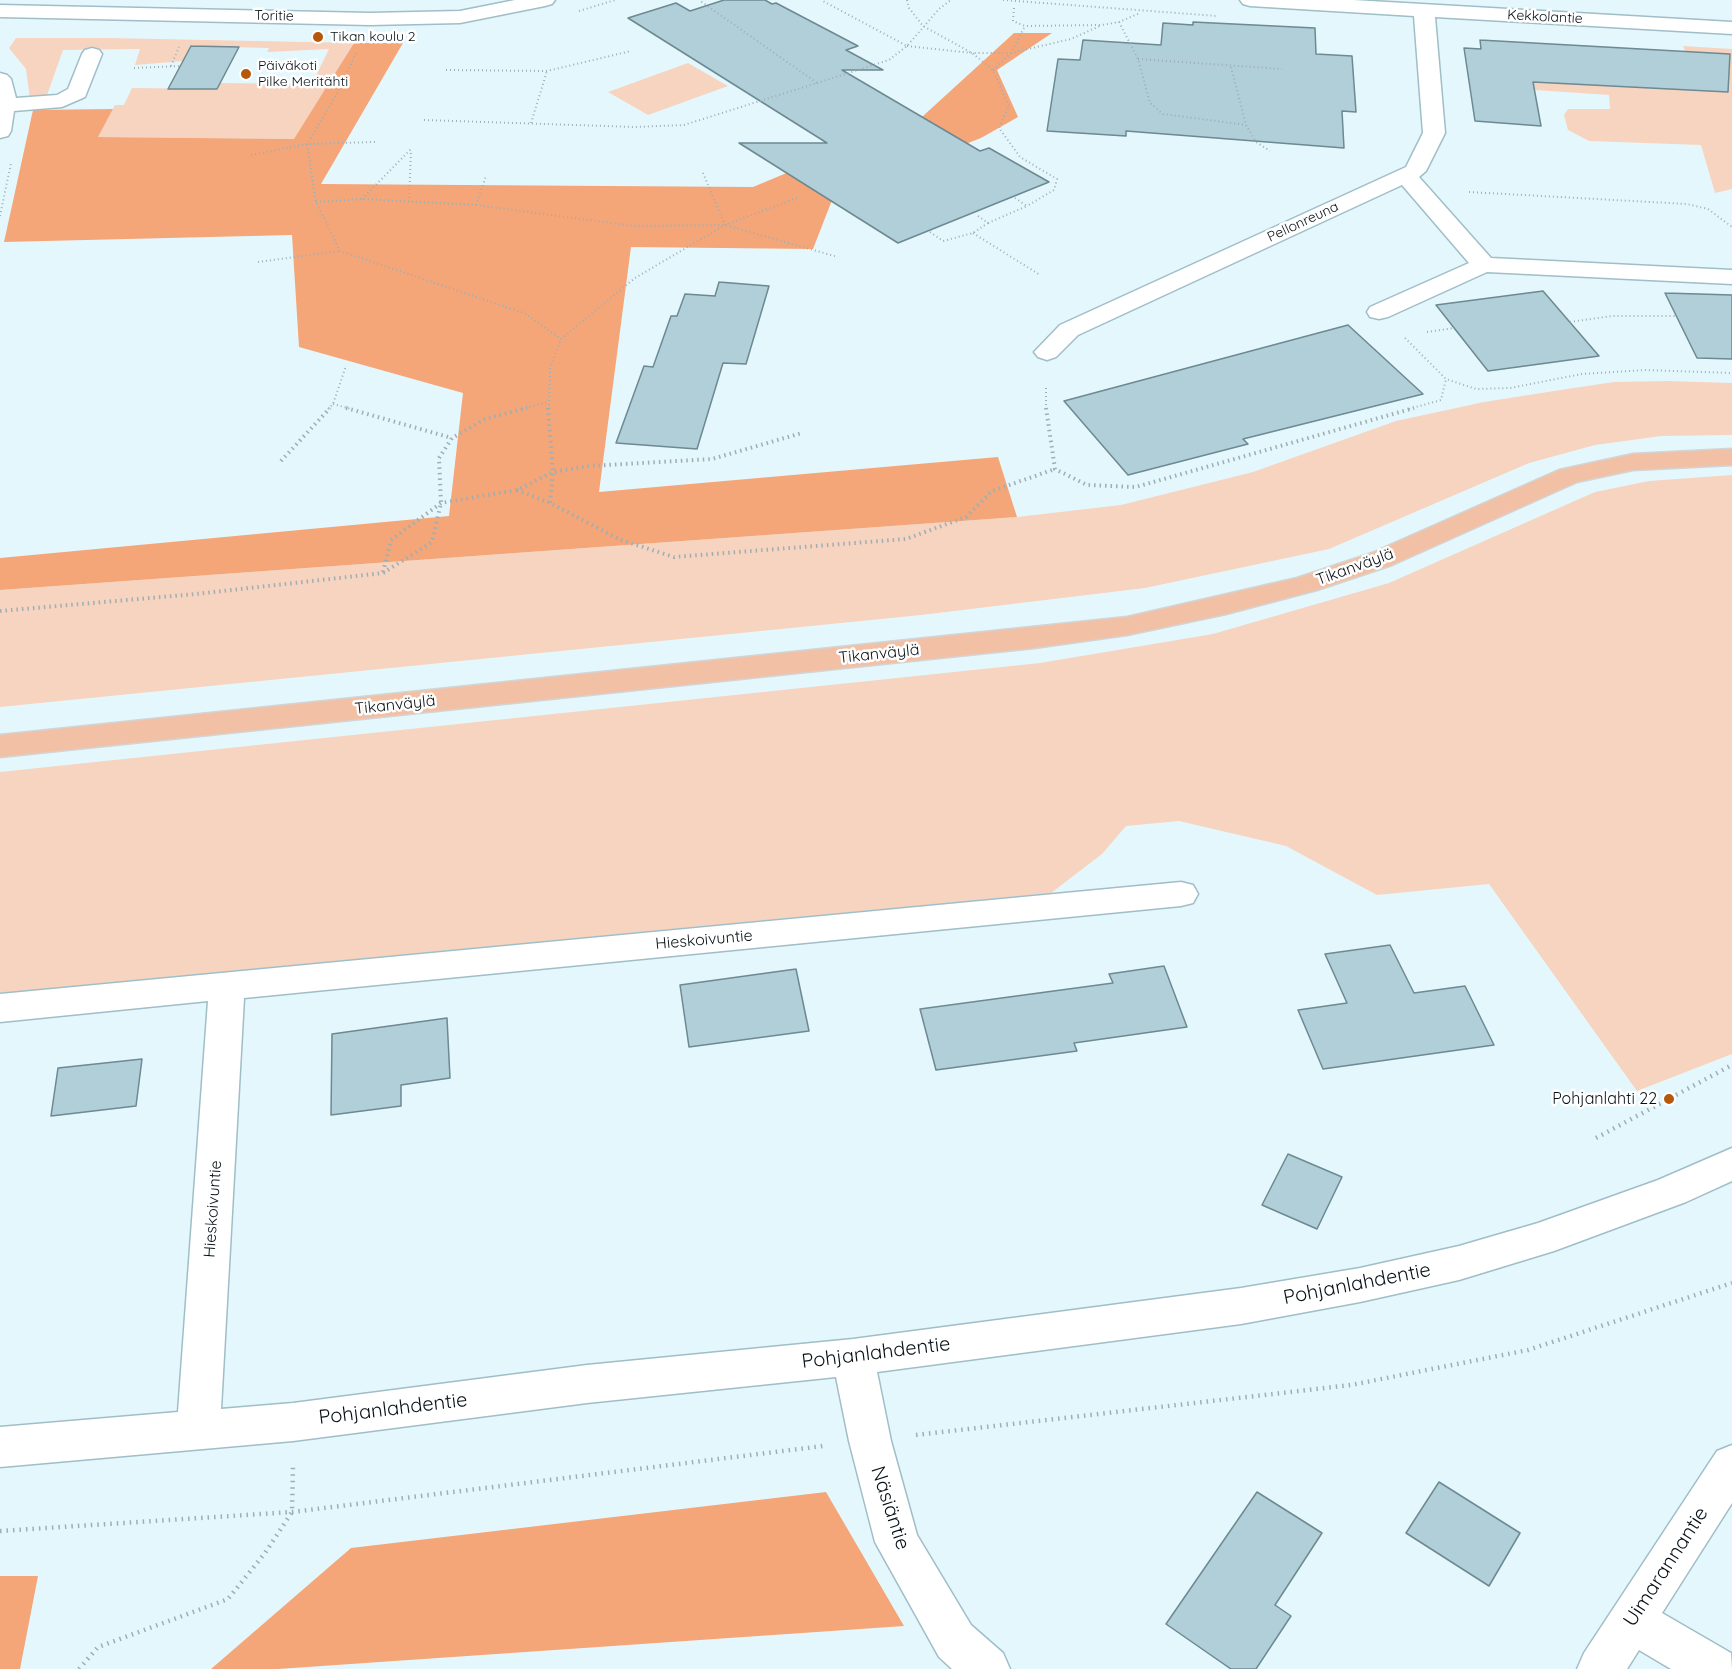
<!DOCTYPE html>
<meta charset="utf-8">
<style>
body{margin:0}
canvas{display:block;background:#e4f7fd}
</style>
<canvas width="1732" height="1669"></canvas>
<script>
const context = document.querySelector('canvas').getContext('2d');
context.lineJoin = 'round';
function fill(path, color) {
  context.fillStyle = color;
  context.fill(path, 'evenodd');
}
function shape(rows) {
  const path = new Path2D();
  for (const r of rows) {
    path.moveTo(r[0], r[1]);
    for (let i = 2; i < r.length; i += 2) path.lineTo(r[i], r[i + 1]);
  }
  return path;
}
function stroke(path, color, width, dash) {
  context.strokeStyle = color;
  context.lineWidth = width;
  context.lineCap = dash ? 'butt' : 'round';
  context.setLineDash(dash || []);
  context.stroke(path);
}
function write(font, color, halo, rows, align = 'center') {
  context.font = font + ' Quicksand,sans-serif';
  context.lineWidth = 5;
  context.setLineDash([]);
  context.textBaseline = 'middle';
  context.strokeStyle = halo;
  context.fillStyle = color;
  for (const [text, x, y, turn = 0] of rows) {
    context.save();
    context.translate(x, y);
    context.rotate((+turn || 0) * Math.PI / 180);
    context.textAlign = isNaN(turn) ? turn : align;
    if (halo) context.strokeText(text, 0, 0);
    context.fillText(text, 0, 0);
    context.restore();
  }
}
const green = shape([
 [16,38,109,38,354,43,295,139,98,137,115,105,124,105,132,88,216,89,220,83,312,84,329,49,267,52,269,48,192,46,184,61,135,65,140,49,63,50,46,98,30,99,26,69,9,48],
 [1683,46,1732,49,1732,189,1715,193,1701,145,1589,141,1568,130,1564,115,1568,109,1610,109,1609,95,1535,90,1533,82,1688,90,1692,70],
 [688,63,728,86,648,115,608,92],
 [1667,381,1732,383,1732,435,1661,436,1595,445,1529,463,1329,549,1145,588,921,615,0,707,0,590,1017,517,1121,505,1253,472,1396,421,1484,402,1567,389,1614,382],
 [1732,475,1732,1054,1637,1091,1489,884,1377,895,1286,846,1179,821,1126,826,1102,854,1051,893,0,993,0,772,1040,663,1213,634,1389,583,1595,492,1649,481]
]);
const forest = shape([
 [1014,33,1052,33,997,70,1018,117,981,138,834,195,813,249,631,247,599,492,998,457,1017,517,0,590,0,558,449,516,463,393,299,347,292,235,4,242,33,110,113,109,98,137,294,139,354,43,403,43,321,184,753,187,923,116],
 [826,1492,904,1626,278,1669,211,1669,351,1548],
 [0,1576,38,1576,20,1669,0,1669]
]);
const building = shape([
 [724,0,765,0,772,4,776,3,858,46,846,50,883,70,842,70,980,151,989,148,1049,182,898,243,739,143,827,143,628,18,676,3,690,11,724,0],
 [1193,22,1315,28,1316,54,1352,56,1356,112,1342,111,1344,148,1126,131,1126,136,1047,131,1058,59,1080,60,1083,40,1161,45,1163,23,1193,25,1193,22],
 [1480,40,1730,54,1728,92,1533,82,1541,126,1475,121,1464,48,1481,49,1480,40],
 [191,46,239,47,217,89,168,89,191,46],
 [719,282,769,286,746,364,723,363,697,449,616,443,644,366,653,367,671,316,677,316,685,294,715,296,719,282],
 [1543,291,1599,356,1488,371,1436,305,1543,291],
 [1665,293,1732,295,1732,359,1697,358,1665,293],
 [1348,325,1423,394,1243,439,1248,444,1128,475,1064,401,1348,325],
 [1390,945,1414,993,1465,986,1494,1045,1323,1069,1298,1010,1347,1003,1325,954,1390,945],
 [1164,966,1187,1027,1074,1043,1077,1051,936,1070,920,1009,1113,983,1109,974,1164,966],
 [796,969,809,1031,689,1047,680,985,796,969],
 [447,1018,450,1078,401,1085,401,1106,331,1115,332,1034,447,1018],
 [142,1059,136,1106,51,1116,58,1068,142,1059],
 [1288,1154,1342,1177,1317,1229,1262,1205,1288,1154],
 [1439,1482,1520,1533,1489,1586,1406,1533,1439,1482],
 [1257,1492,1322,1533,1275,1605,1291,1616,1256,1669,1231,1669,1166,1624,1257,1492]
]);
const pathFar2 = shape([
 [907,0,909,8,923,26,972,53,993,70,1009,106,999,128,1020,157,1057,179,1054,190,1027,206],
 [1003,0,1217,16],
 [1014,8,1013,21,1025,26,1102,25,1119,22,1140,13],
 [579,11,615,0],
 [1119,22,1138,59,1150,103,1163,114,1246,125],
 [908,45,939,9,951,0],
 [907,46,972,53,1011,53,1071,39,1102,25],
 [356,53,337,94,307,144,316,202,340,251,524,313,561,339],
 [1138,59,1282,69],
 [171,66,179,47],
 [1231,67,1246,125,1256,142,1270,151],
 [134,68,181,66],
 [446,70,547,71,631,51],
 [993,70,1011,53,1025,26],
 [817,83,889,60,907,46,821,0],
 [424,120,635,127,684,125,817,83,699,0],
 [531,123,547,71],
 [251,155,307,144,375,142],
 [703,173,725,225],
 [1469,192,1687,204,1708,209,1732,227],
 [362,199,411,149],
 [316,202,362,199,476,205,633,226,725,225,838,257],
 [409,202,411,150],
 [476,205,486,176],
 [0,216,11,163],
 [988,223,1027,206,1015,198],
 [930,232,943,241,973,233,988,223,978,216],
 [973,233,1040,275],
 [258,262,340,251],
 [1570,322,1612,316,1676,316],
 [1427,332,1454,328],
 [1405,338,1446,379,1476,389,1510,388,1582,374,1645,370,1732,373],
 [333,404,351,409],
 [328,409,333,404,346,366],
 [522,409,548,402],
 [549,409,550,369,561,339,635,278,725,225,797,198],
 [1046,409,1046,386],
 [1409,409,1441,400,1446,379]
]);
const pathFar1 = shape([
 [346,408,452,438],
 [548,408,553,472,550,503],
 [1046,408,1055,469,1087,485,1136,487,1414,408],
 [281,461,330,408],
 [517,490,550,503,621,540,674,557,906,539,966,517,992,491,1055,469],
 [383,572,391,540,441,503,517,490,553,472,589,466,712,459,802,433],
 [0,611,196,594,383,573,432,542,441,503,439,458,452,438,485,419,527,408]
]);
const path = shape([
 [1596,1138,1732,1065],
 [916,1435,1351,1385,1528,1350,1732,1283],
 [0,1531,292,1512,823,1446],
 [79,1669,98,1647,228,1599,265,1553,292,1512,293,1467]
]);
const minor = shape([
 [515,0,555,0,552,4,545,6,460,23,370,25,0,17,0,5,370,13,460,11,515,0],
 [1240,0,1353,0,1732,22,1732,34,1435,17,1445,133,1426,171,1419,177,1491,258,1732,270,1732,284,1487,272,1388,317,1379,319,1370,317,1367,312,1370,307,1469,263,1402,185,1078,335,1056,357,1047,360,1038,357,1034,352,1060,325,1406,167,1423,133,1414,16,1250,6,1243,4,1240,0],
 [92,48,99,50,102,54,85,97,62,107,14,111,11,131,8,136,0,138,0,73,7,75,11,79,16,98,57,95,68,89,82,54,85,50,92,48],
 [1181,882,1193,885,1198,894,1193,903,1181,906,244,998,221,1409,293,1403,587,1365,853,1339,1241,1288,1360,1268,1459,1246,1538,1223,1658,1180,1732,1148,1732,1181,1686,1202,1554,1251,1459,1280,1360,1302,1241,1324,877,1372,891,1441,917,1535,971,1625,1003,1653,1010,1669,952,1669,939,1657,875,1542,849,1441,836,1377,587,1403,293,1441,0,1467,0,1427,178,1412,208,1001,0,1022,0,994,1181,882],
 [1732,1445,1732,1503,1662,1613,1731,1653,1732,1669,1671,1669,1639,1650,1627,1669,1577,1669,1584,1653,1717,1451,1732,1445]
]);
const major = shape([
 [1732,449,1732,465,1633,470,1577,482,1392,565,1317,590,1226,614,1127,635,1034,648,0,757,0,735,1127,617,1297,578,1372,553,1559,470,1633,454,1732,449]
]);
const markers = [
 [318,37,6,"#b6570a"],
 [246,74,6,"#b6570a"],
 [1669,1099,6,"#b6570a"]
];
const farStreetnames = [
 ["Toritie",274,16,1],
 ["Kekkolantie",1545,17,3],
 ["Pellonreuna",1303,222,-25]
];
const farPoinames = [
 ["Tikan koulu 2",330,37],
 ["Päiväkoti",258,66],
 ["Pilke Meritähti",258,82]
];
const streetNames = [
 ["Tikanväylä",1355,567,-20],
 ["Tikanväylä",879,654,-6],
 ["Tikanväylä",395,705,-6],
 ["Hieskoivuntie",704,940,-5],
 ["Hieskoivuntie",213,1209,-86]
];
const poiNames = [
 ["Pohjanlahti 22",1657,1099]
];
const nearStreetnames = [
 ["Pohjanlahdentie",1357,1284,-11],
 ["Pohjanlahdentie",876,1353,-7],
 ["Pohjanlahdentie",393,1409,-7],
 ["Näsiäntie",890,1508,72],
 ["Uimarannantie",1666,1567,-57]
];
fill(green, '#f7d4c0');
fill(forest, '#f4a678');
fill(building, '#b0cfd8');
stroke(building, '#6d8992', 1.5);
stroke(minor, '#a0bec7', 3);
stroke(major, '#d2d4d5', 3);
stroke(pathFar2, '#9eaeb3', 2, [1, 3]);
stroke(pathFar1, '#9eaeb3', 4, [1.5, 4]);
stroke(path, '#9eaeb3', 4.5, [1.5, 5]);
fill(minor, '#fff');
fill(major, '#f2c1a5');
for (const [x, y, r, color] of markers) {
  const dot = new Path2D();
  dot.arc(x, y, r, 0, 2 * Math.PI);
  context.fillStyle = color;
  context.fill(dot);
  stroke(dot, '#fff', 2);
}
write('14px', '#071115', '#fff', farStreetnames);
write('14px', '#071115', '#fff', farPoinames, 'left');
write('16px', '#071115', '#fff', streetNames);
write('16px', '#071115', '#fff', poiNames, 'right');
write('20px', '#071115', '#fff', nearStreetnames);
</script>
